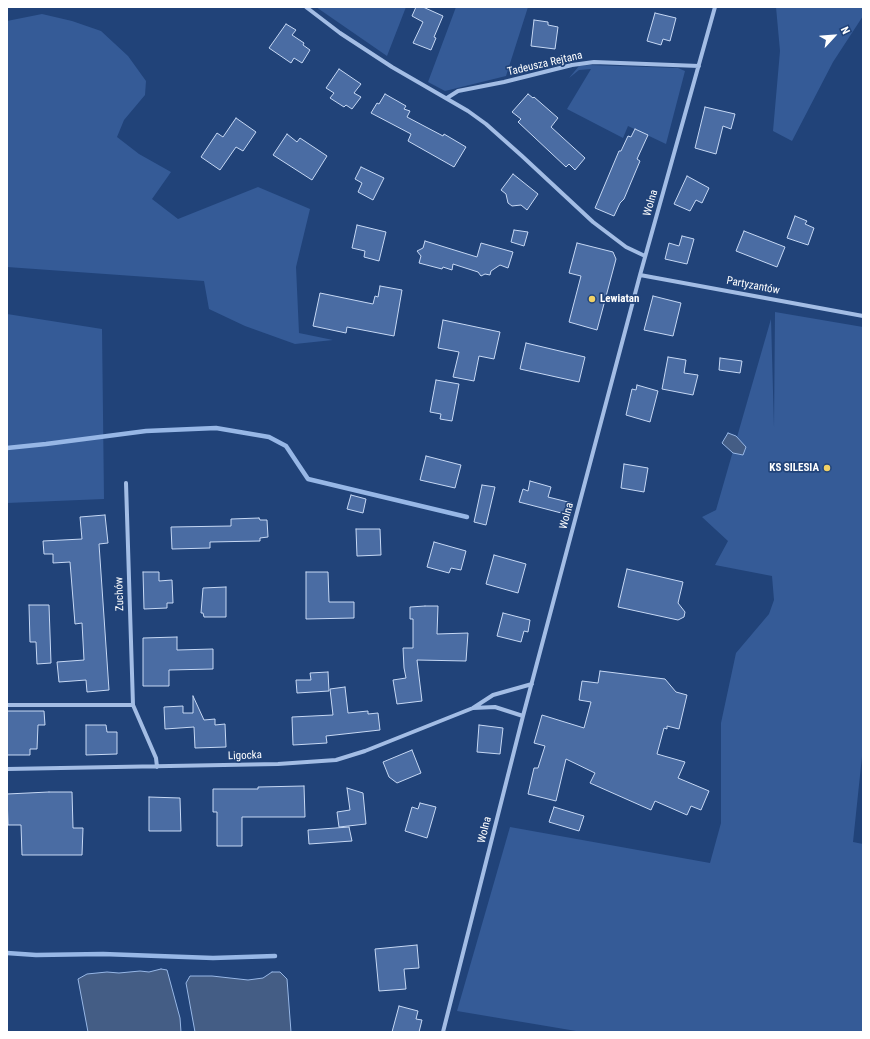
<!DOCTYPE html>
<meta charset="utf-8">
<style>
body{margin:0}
#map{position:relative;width:870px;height:1039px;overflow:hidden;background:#214379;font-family:"Roboto Condensed",sans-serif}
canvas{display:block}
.frame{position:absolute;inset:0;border:8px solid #fff;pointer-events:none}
.north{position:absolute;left:814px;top:16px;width:40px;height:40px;-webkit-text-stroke:3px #214379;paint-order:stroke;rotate:64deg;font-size:11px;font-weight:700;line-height:16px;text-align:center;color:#fff}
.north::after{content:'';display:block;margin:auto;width:14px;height:18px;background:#fff;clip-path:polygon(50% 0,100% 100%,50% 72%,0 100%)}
</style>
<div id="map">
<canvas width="870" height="1039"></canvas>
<div class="frame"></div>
<div class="north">N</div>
</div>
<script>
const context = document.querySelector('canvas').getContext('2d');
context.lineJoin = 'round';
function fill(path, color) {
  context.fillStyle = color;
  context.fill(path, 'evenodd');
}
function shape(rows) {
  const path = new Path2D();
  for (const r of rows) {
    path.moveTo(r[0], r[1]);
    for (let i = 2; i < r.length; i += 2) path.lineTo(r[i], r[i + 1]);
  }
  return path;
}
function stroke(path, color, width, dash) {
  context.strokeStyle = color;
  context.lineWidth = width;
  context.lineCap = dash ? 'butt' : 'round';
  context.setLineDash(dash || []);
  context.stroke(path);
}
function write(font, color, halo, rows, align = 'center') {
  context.font = font + ' "Roboto Condensed",sans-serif';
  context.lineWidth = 3.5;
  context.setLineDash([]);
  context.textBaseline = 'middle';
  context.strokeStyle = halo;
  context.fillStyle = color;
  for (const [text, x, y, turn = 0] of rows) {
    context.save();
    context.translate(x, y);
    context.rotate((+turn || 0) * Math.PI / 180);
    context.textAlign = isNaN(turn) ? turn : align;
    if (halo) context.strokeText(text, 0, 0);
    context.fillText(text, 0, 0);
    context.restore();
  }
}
const green = shape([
 [316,7,406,7,387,56],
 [456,7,528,7,506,76,445,91,428,82],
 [776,7,863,7,863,16,833,62,792,141,773,131,780,51],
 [42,14,72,21,101,31,128,56,146,81,145,95,124,120,117,137,139,154,171,172,152,199,178,219,258,187,310,209,296,267,299,333,333,340,295,344,245,326,209,309,204,281,7,267,7,21],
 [589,65,678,68,685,71,666,144,628,126,623,138,567,109,591,69,579,70,569,78,579,66],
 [775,312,863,327,863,747,853,842,863,844,863,1032,582,1032,457,1011,510,827,710,863,721,823,721,723,736,653,769,614,774,600,772,576,715,565,728,541,702,517,716,510,771,319,774,427],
 [7,314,102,329,104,499,7,503]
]);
const water = shape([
 [728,433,736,436,746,447,743,455,733,453,722,443,728,433],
 [161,969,167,970,180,1018,181,1032,88,1032,78,979,87,974,107,972,119,973,140,971,149,972,161,969],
 [272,972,280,972,287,979,291,1032,195,1032,186,983,190,976,212,976,248,980,263,978,272,972]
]);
const stream = shape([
 [7,448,46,444,146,431,216,428,269,437,286,446,308,479,467,517],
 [7,953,36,955,103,954,213,958,275,956]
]);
const building = shape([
 [416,7,423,7,443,16,434,37,436,38,431,50,413,43,423,22,412,16,416,7],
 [655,13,676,18,670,41,663,39,661,45,647,41,655,13],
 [534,20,548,22,548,25,558,27,555,49,531,46,534,20],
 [286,24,296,30,292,35,304,43,303,45,310,50,302,63,294,58,291,63,269,48,286,24],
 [339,69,361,84,354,93,361,97,352,109,346,105,344,107,330,98,334,93,326,88,339,69],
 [385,94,406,106,404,109,410,111,407,117,443,136,444,134,466,147,454,167,408,141,411,134,371,113,377,103,379,104,385,94],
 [528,94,533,98,534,97,558,118,551,127,585,158,575,170,569,164,566,167,518,122,521,119,512,112,528,94],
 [705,107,735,114,731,129,723,126,716,154,695,148,705,107],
 [236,118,256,132,243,151,236,147,220,170,201,157,217,133,223,137,236,118],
 [635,129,648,135,637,159,640,161,624,199,620,203,614,216,595,208,619,151,621,151,628,136,631,137,635,129],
 [287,134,297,142,300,138,327,156,312,180,273,155,287,134],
 [361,167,384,178,373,200,358,192,362,183,355,179,361,167],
 [513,174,538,194,527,210,521,205,512,206,508,203,506,194,501,190,513,174],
 [687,176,709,188,702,203,696,200,690,211,674,204,687,176],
 [795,216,807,221,805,224,814,228,808,245,787,238,795,216],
 [357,225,386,232,379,261,364,257,365,251,352,248,357,225],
 [514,230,528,232,524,246,511,242,514,230],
 [744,231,785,247,777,267,736,251,744,231],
 [682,236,694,239,687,264,665,259,669,243,679,246,682,236],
 [425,241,477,257,481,243,513,252,508,268,500,265,491,271,490,275,485,274,481,276,478,272,453,264,452,270,443,267,442,269,419,263,421,256,417,251,423,248,425,241],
 [577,243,613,252,616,259,597,330,569,322,581,276,569,273,577,243],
 [380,286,402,290,394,336,347,327,346,333,313,326,320,293,373,304,375,296,378,297,380,286],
 [653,296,681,303,673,336,644,330,653,296],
 [443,320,500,332,494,359,479,356,474,381,453,377,459,352,438,348,443,320],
 [526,343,585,357,579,382,520,369,526,343],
 [668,357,686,360,684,373,698,375,693,395,662,389,668,357],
 [720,358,742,361,740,373,719,370,720,358],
 [436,380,459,384,452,421,440,419,441,414,430,412,436,380],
 [637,385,658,391,650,422,626,415,632,389,636,390,637,385],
 [426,456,461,465,455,488,420,480,426,456],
 [624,464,648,468,644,492,621,488,624,464],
 [530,481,551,487,548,497,572,503,569,515,519,502,523,489,528,491,530,481],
 [482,485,495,487,486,525,474,522,482,485],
 [351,495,366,499,363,513,347,509,351,495],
 [105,515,108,543,99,544,109,690,87,692,86,680,59,682,57,662,84,660,82,623,75,624,70,562,53,563,53,554,44,554,43,541,82,539,80,517,105,515],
 [259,518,260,520,267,520,268,537,260,538,260,541,210,542,210,548,172,549,171,527,231,526,231,519,259,518],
 [356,529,380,529,381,555,357,556,356,529],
 [434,542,466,551,461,570,451,568,449,573,427,567,434,542],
 [494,555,526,564,518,593,486,584,494,555],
 [627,569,683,582,678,603,685,612,684,617,678,620,618,607,627,569],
 [143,572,159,572,159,581,172,580,173,603,167,603,167,608,144,609,143,572],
 [306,572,328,572,329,602,354,602,354,618,306,619,306,572],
 [226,587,226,617,204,617,203,613,201,613,203,588,226,587],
 [29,605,49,605,51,663,37,664,36,642,30,642,29,605],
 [425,606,438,606,437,634,468,633,466,661,417,660,422,701,397,704,393,680,406,678,404,668,403,648,413,648,413,619,410,619,410,607,425,606],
 [503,613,530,620,528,632,524,631,521,642,497,636,503,613],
 [177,637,177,650,213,649,213,669,169,670,169,686,143,686,143,638,177,637],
 [600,671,665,679,676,692,687,695,679,729,667,726,667,729,664,728,657,754,685,762,678,778,709,791,701,810,691,806,687,815,655,801,651,810,590,783,595,773,566,759,556,801,528,794,534,768,538,768,545,746,534,743,542,715,584,728,591,702,579,700,582,681,598,683,600,671],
 [328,672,329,691,297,693,296,680,311,680,310,673,328,672],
 [345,687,348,713,368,711,368,714,378,713,380,730,326,736,327,743,293,745,292,717,333,715,330,689,345,687],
 [193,696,204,720,215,719,215,725,225,724,226,747,195,748,194,727,165,729,164,707,183,706,183,713,193,713,193,696],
 [7,711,44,711,45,725,38,725,37,749,30,749,30,755,7,755,7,711],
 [86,725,106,725,107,732,117,732,117,754,86,755,86,725],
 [479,725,503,728,500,754,477,752,479,725],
 [412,750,421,773,397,783,389,777,383,762,412,750],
 [304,786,305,817,242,817,242,846,217,846,217,812,213,812,213,789,258,789,258,787,304,786],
 [347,788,363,793,366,824,339,827,337,812,350,810,347,788],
 [49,792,72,792,73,828,83,828,82,855,22,855,21,825,8,825,7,794,49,792],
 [149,797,180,798,181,831,149,831,149,797],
 [420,803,436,807,427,838,405,831,412,807,418,809,420,803],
 [554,807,584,816,579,831,549,822,554,807],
 [349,827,352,841,309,844,308,830,349,827],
 [417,945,419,968,404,969,406,989,379,991,375,949,417,945],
 [399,1006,418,1011,416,1019,422,1020,419,1032,392,1032,399,1006]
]);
const street = shape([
 [306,7,340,33,392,67,468,111,486,124,522,156,593,222,626,247,645,256],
 [447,98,458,91,504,82,572,65,594,62,699,66],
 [640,275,863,316],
 [126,483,133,705,156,758,157,767],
 [7,705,133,705],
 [473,708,495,707,523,716],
 [7,769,278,764,336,760,365,751,473,708,493,695,532,684],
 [443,1032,523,716,640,275,715,7]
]);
const markers = [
 [592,299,4,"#f1d165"],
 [827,468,4,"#f1d165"]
];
const streetNames = [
 ["Tadeusza Rejtana",545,64,-13],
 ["Wolna",651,203,-74],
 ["Partyzantów",753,286,11],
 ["Wolna",567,516,-75],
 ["Zuchów",120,594,-92],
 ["Ligocka",245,756,-2],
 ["Wolna",485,830,-76]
];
const poiNames = [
 ["Lewiatan",600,299],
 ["KS SILESIA",819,468,"right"]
];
fill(green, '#355b97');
fill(water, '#445d85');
stroke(water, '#97b7e6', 1);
stroke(stream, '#97b7e6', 4.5);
fill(building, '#4a6ca3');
stroke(building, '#c6d8f4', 1);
stroke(street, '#a3bde5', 4);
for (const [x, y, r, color] of markers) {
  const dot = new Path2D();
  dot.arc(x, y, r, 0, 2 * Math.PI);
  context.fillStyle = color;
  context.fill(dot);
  stroke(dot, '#214379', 1.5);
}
write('11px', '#fff', '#214379', streetNames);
write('bold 11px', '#fff', '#214379', poiNames, 'left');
</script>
